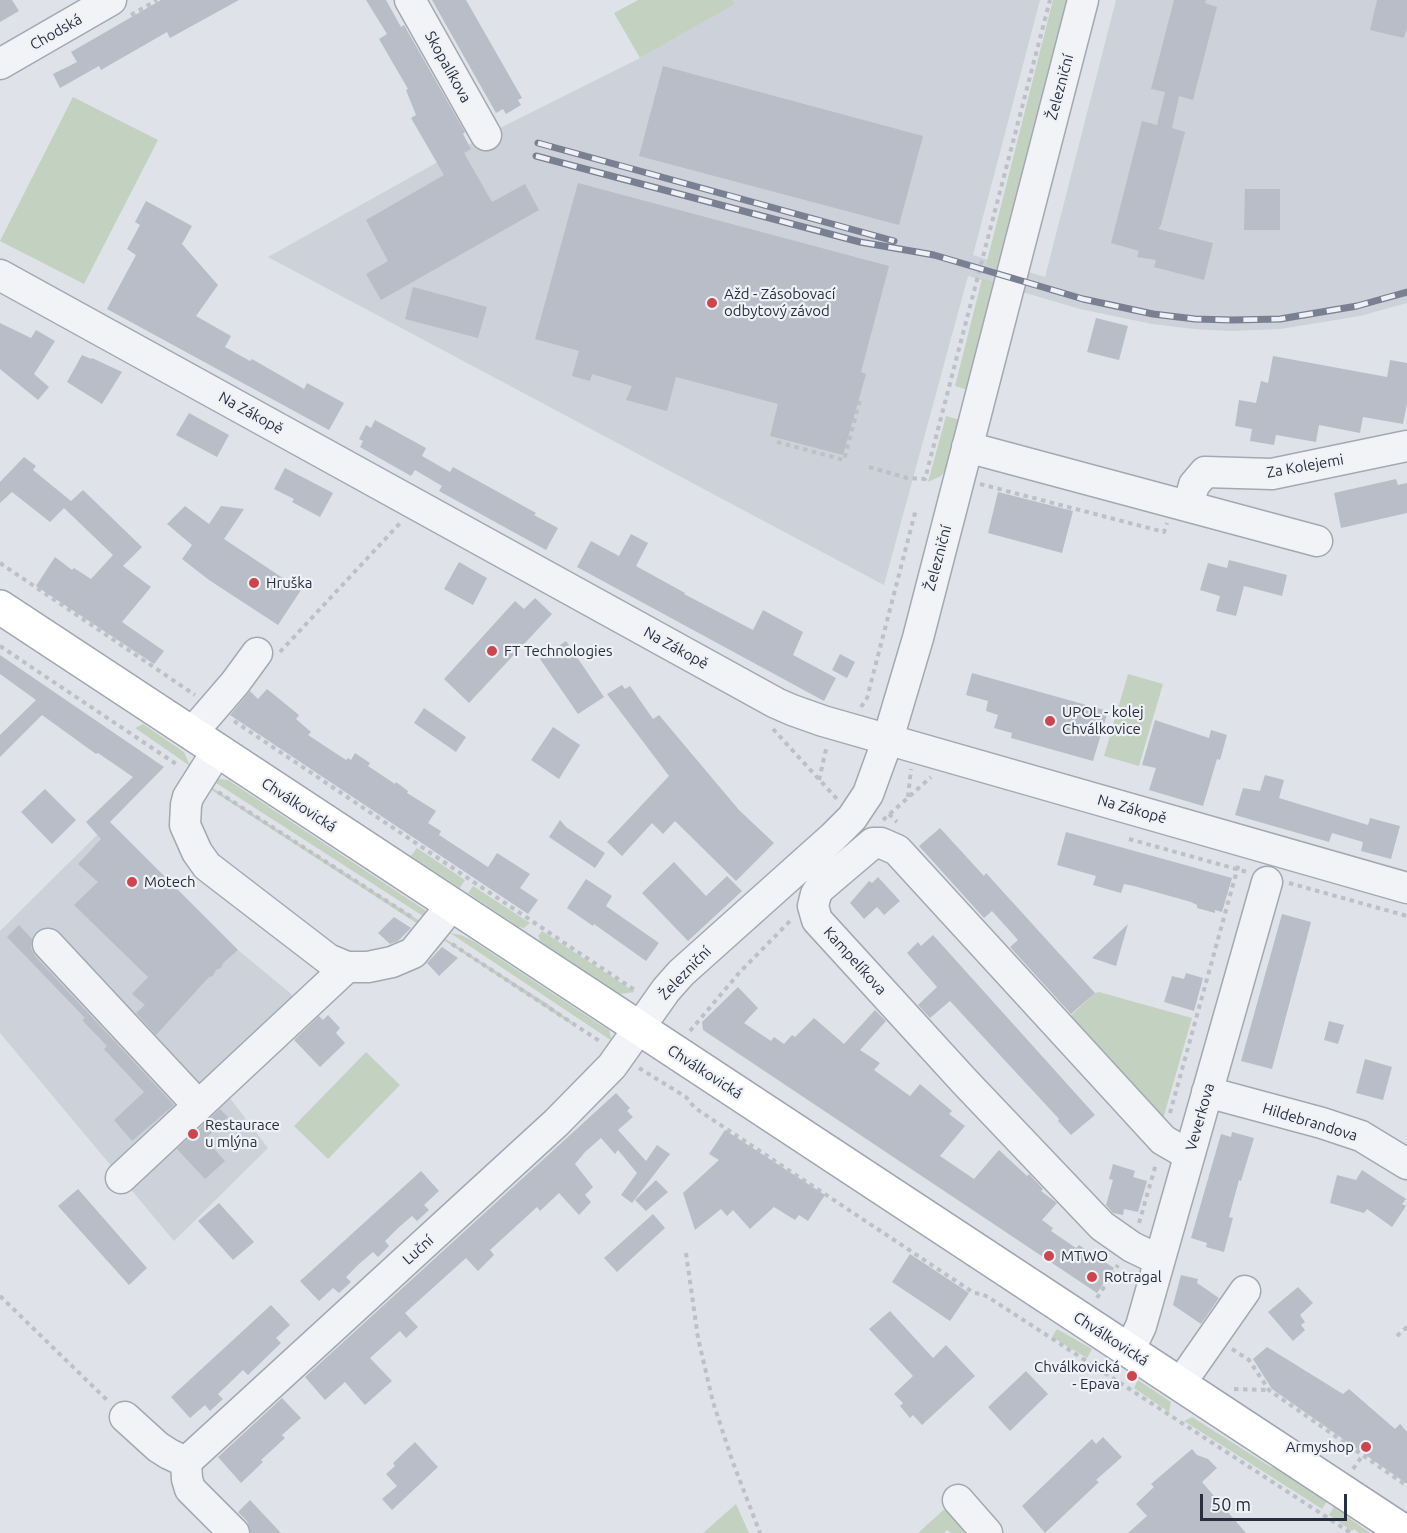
<!DOCTYPE html>
<meta charset="utf-8">
<style>
body{margin:0}
#map{position:relative;width:1407px;height:1533px;overflow:hidden;background:#dfe2e8;font-family:Ubuntu,sans-serif}
canvas{display:block}
.scale{position:absolute;left:1200px;top:1494px;width:147px;height:27px;box-sizing:border-box;border:3px solid #282e3f;border-top:0;padding-left:8px;font-size:18px;line-height:21px;white-space:nowrap;color:#282e3f;-webkit-text-stroke:4px #eff1f6;paint-order:stroke}
</style>
<div id="map">
<canvas width="1407" height="1533"></canvas>
<div class="scale">50 m</div>
</div>
<script>
const context = document.querySelector('canvas').getContext('2d');
context.lineJoin = 'round';
function fill(path, color) {
  context.fillStyle = color;
  context.fill(path, 'evenodd');
}
function shape(rows) {
  const path = new Path2D();
  for (const r of rows) {
    path.moveTo(r[0], r[1]);
    for (let i = 2; i < r.length; i += 2) path.lineTo(r[i], r[i + 1]);
  }
  return path;
}
function stroke(path, color, width, dash) {
  context.strokeStyle = color;
  context.lineWidth = width;
  context.lineCap = dash ? 'butt' : 'round';
  context.setLineDash(dash || []);
  context.stroke(path);
}
function write(font, color, halo, rows, align = 'center') {
  context.font = font + ' Ubuntu,sans-serif';
  context.lineWidth = 4.5;
  context.setLineDash([]);
  context.textBaseline = 'middle';
  context.strokeStyle = halo;
  context.fillStyle = color;
  for (const [text, x, y, turn = 0] of rows) {
    context.save();
    context.translate(x, y);
    context.rotate((+turn || 0) * Math.PI / 180);
    context.textAlign = isNaN(turn) ? turn : align;
    if (halo) context.strokeText(text, 0, 0);
    context.fillText(text, 0, 0);
    context.restore();
  }
}
const built = shape([
 [732,0,1040,0,973,255,1045,277,1116,0,1407,0,1407,303,1360,316,1280,329,1232,331,1194,329,1152,324,1080,309,968,276,884,585,268,257,486,135,640,58,734,4],
 [108,824,114,826,238,950,290,993,303,1007,220,1085,268,1148,174,1241,0,1033,0,931]
]);
const green = shape([
 [638,0,732,0,735,4,640,58,614,13],
 [1053,0,1068,0,999,270,986,265],
 [73,97,158,140,84,284,0,241],
 [982,279,996,282,968,390,955,386],
 [946,416,960,420,948,467,941,476,928,482],
 [1128,674,1163,684,1139,766,1104,756],
 [143,724,184,752,190,766,135,728],
 [220,779,228,780,425,910,427,914,426,918,213,781],
 [208,785,423,923,421,926,207,787],
 [417,848,465,880,460,888,411,856],
 [473,886,530,923,524,928,519,927,468,893],
 [542,931,635,992,620,994,540,941,538,936],
 [450,933,461,935,473,941,599,1024,609,1030,612,1041],
 [441,936,546,1003,572,1022,571,1024,439,937],
 [1099,992,1192,1018,1161,1126,1065,1021,1095,993],
 [366,1052,400,1085,328,1159,294,1126],
 [1057,1329,1092,1349,1087,1358,1052,1337],
 [1138,1380,1171,1402,1169,1412,1134,1388],
 [1192,1417,1271,1467,1282,1465,1330,1497,1322,1509,1184,1421],
 [1337,1502,1343,1505,1345,1515,1370,1533,1359,1533,1354,1529,1352,1531,1329,1515],
 [736,1504,749,1533,703,1533],
 [950,1504,965,1524,965,1533,951,1533,947,1530,944,1533,918,1533]
]);
const building = shape([
 [0,0,12,0,19,11,0,22],
 [161,0,239,0,170,38,167,32,101,70,99,66,60,88,53,74,77,62,71,52],
 [366,0,386,0,401,27,404,25,465,132,463,134,471,149,464,153,492,202,525,184,539,210,381,300,366,274,388,261,366,220,444,175,411,118,416,115,406,90,408,89,379,39,387,34],
 [432,0,466,0,522,98,518,100,521,105,506,114,503,109,496,113],
 [1174,0,1206,0,1205,3,1217,7,1193,100,1179,96,1172,128,1185,132,1161,225,1158,229,1213,243,1204,280,1154,267,1156,260,1137,257,1139,251,1111,243,1142,121,1157,125,1165,92,1151,89],
 [1377,0,1407,0,1407,27,1404,38,1370,30],
 [663,66,923,136,899,225,639,156],
 [578,183,889,266,861,372,866,374,843,455,770,436,778,404,676,377,667,411,626,400,632,386,592,374,590,381,572,376,579,351,535,339],
 [1245,189,1280,189,1280,230,1244,230],
 [146,201,192,226,182,244,218,285,196,316,231,336,225,347,250,361,252,359,304,389,307,383,344,403,329,430,107,309,136,255,127,249,140,225,135,222],
 [413,287,487,307,478,338,405,319],
 [1096,318,1128,326,1119,360,1087,352],
 [0,323,31,338,36,330,55,341,34,374,49,387,38,400,0,369],
 [82,355,91,359,92,358,122,372,102,404,67,382],
 [1273,356,1387,377,1390,360,1407,363,1407,403,1403,424,1363,417,1360,433,1319,425,1316,442,1276,435,1274,445,1250,441,1252,429,1235,426,1239,400,1256,403,1261,381,1268,383],
 [189,413,229,435,217,457,176,435],
 [375,420,426,448,422,456,450,472,453,467,536,513,534,515,558,528,546,550,439,491,442,486,415,470,411,476,360,447,363,441,359,439,366,425,371,428],
 [24,457,36,466,33,470,71,501,83,490,142,547,123,566,151,587,122,622,164,651,154,664,36,586,55,557,72,570,74,568,91,579,113,555,64,508,50,522,12,492,0,503,0,482],
 [285,468,333,493,320,517,292,502,294,499,274,489],
 [1396,479,1398,485,1407,483,1407,513,1341,528,1334,493],
 [998,492,1073,511,1062,553,988,533],
 [185,506,209,524,221,506,244,509,224,539,301,590,278,625,209,580,182,559,192,545,167,524],
 [631,534,648,543,636,566,685,593,684,594,753,630,763,610,803,632,793,655,836,678,824,701,577,567,591,541,619,556],
 [1229,560,1287,575,1282,596,1244,586,1236,616,1216,611,1220,596,1200,590,1208,563,1227,568],
 [459,562,487,578,473,605,444,589],
 [535,598,552,614,469,703,444,679,515,601,524,609],
 [566,641,604,697,578,714,540,659],
 [840,654,855,662,847,678,832,670],
 [0,655,164,767,110,822,238,950,223,963,221,968,216,970,213,976,209,977,156,1035,136,1013,145,1005,132,994,148,977,74,905,98,882,78,864,101,839,86,822,133,777,98,753,96,754,42,715,0,757,0,735,36,700,0,674],
 [972,673,1108,711,1093,761,1011,738,1012,733,994,728,998,715,986,711,988,701,966,695],
 [622,685,625,689,630,686,653,719,659,715,739,810,774,843,736,881,675,821,663,834,652,823,622,856,607,842,669,776,607,694],
 [267,689,299,715,296,719,311,732,308,735,346,760,348,758,351,760,355,753,370,763,368,766,395,784,396,782,408,791,407,793,436,811,428,823,441,831,439,835,488,867,497,853,530,874,520,888,538,900,528,914,230,715,250,691,258,699],
 [424,708,466,737,456,752,414,723],
 [1155,720,1209,738,1211,730,1227,735,1220,760,1217,759,1203,806,1149,790,1156,768,1142,765],
 [553,727,580,745,559,779,531,760],
 [1265,775,1284,780,1279,798,1368,825,1370,818,1400,826,1391,859,1361,851,1363,842,1332,833,1329,842,1235,815,1243,788,1260,791],
 [45,789,76,820,52,844,21,812],
 [560,820,566,827,605,853,595,868,549,837],
 [940,828,984,876,986,873,1095,993,1071,1014,1010,947,1018,940,992,911,984,918,919,846],
 [1066,832,1232,878,1222,912,1215,910,1215,913,1197,908,1197,905,1191,902,1134,886,1124,884,1121,893,1093,885,1096,876,1057,865],
 [674,862,706,896,727,876,742,891,688,941,642,893],
 [878,877,900,901,884,915,877,907,864,919,850,903,869,881,872,883],
 [586,879,612,896,606,906,659,943,646,961,594,924,593,926,567,908],
 [1282,914,1311,922,1272,1069,1241,1061],
 [394,917,411,928,398,941,390,944,378,933],
 [1128,924,1116,966,1092,958],
 [19,925,32,939,31,948,35,956,174,1105,132,1141,114,1120,144,1092,104,1049,107,1046,82,1020,85,1018,7,937],
 [933,935,1095,1115,1071,1135,1058,1121,1059,1119,950,1001,930,1018,918,1005,937,987,907,953,918,942,921,946],
 [442,947,458,958,439,976,427,963],
 [1186,973,1203,978,1194,1011,1164,1002,1172,976,1184,979],
 [738,987,758,1008,744,1023,771,1041,774,1037,784,1044,792,1035,795,1037,814,1018,844,1044,875,1010,886,1021,860,1050,880,1063,874,1070,910,1096,920,1084,952,1111,949,1114,965,1126,940,1156,974,1179,999,1150,1027,1176,1029,1174,1043,1189,1041,1191,1057,1203,1042,1220,1053,1228,1051,1231,1076,1248,1079,1245,1114,1268,1097,1293,703,1030,702,1022],
 [328,1015,340,1028,336,1033,345,1043,320,1067,294,1040,319,1016,323,1020],
 [1329,1021,1344,1025,1338,1044,1324,1040],
 [1365,1059,1392,1067,1383,1100,1356,1093],
 [616,1093,630,1108,627,1111,633,1117,618,1130,646,1161,657,1145,670,1154,632,1203,621,1195,637,1173,618,1150,615,1154,601,1138,585,1152,575,1164,593,1187,585,1195,591,1202,579,1215,559,1193,540,1211,537,1207,490,1250,494,1255,478,1271,466,1258,405,1313,418,1327,406,1338,400,1331,370,1358,392,1381,365,1405,345,1382,325,1400,305,1377],
 [220,1109,228,1117,205,1139,225,1161,205,1179,177,1149],
 [725,1130,825,1195,808,1221,799,1215,795,1220,774,1207,750,1229,733,1210,727,1216,721,1209,695,1230,683,1193,719,1160,709,1154],
 [1232,1132,1254,1138,1241,1181,1239,1180,1229,1217,1233,1218,1224,1252,1206,1247,1207,1243,1191,1238,1221,1134,1231,1137],
 [1113,1164,1135,1171,1133,1177,1147,1181,1138,1212,1124,1209,1123,1215,1113,1213,1106,1205,1113,1180,1109,1179],
 [1362,1170,1406,1199,1402,1204,1406,1206,1392,1227,1367,1209,1364,1213,1330,1203,1337,1175,1356,1180],
 [421,1171,439,1191,424,1205,429,1210,417,1221,412,1216,398,1228,385,1241,389,1246,378,1257,373,1252,359,1264,346,1277,351,1282,339,1293,333,1288,319,1301,300,1281],
 [656,1180,668,1192,646,1211,635,1200],
 [78,1189,147,1268,129,1285,58,1206],
 [219,1203,254,1242,233,1260,198,1221],
 [653,1214,665,1228,617,1272,604,1258],
 [910,1254,969,1293,950,1321,892,1282],
 [1181,1275,1198,1279,1197,1283,1219,1298,1201,1324,1173,1305],
 [1298,1287,1313,1303,1300,1315,1305,1322,1301,1325,1305,1330,1293,1341,1268,1312],
 [271,1305,290,1325,276,1338,281,1343,248,1375,243,1370,218,1394,223,1399,210,1411,205,1405,190,1418,171,1397],
 [890,1311,933,1358,946,1345,975,1376,922,1425,913,1415,910,1418,900,1406,903,1403,894,1394,913,1376,869,1329],
 [1267,1347,1343,1394,1349,1389,1395,1429,1400,1424,1407,1432,1407,1484,1272,1389,1253,1359],
 [1026,1371,1048,1394,1010,1431,988,1407],
 [282,1398,301,1418,282,1435,285,1438,261,1460,263,1462,241,1483,218,1457],
 [1103,1437,1122,1457,1096,1480,1099,1482,1045,1533,1022,1506,1092,1439,1096,1444],
 [415,1442,438,1467,392,1510,382,1499,397,1486,386,1474,395,1466,393,1463],
 [1192,1449,1197,1455,1208,1459,1217,1468,1202,1482,1246,1533,1128,1533,1147,1516,1136,1504,1154,1487,1151,1484],
 [250,1500,281,1533,251,1533,247,1521,238,1512]
]);
const path = shape([
 [131,15,157,0],
 [777,442,844,460,860,400],
 [869,467,907,478,925,479,1050,0],
 [980,484,1164,532,1167,523],
 [0,563,195,695],
 [0,646,179,766],
 [280,652,402,521],
 [861,707,867,698,916,509],
 [234,721,636,991],
 [773,729,837,799],
 [819,780,827,745],
 [218,792,413,918],
 [908,797,911,769],
 [889,814,897,822],
 [883,820,931,777],
 [1129,839,1247,872],
 [1289,883,1407,916],
 [452,944,601,1042],
 [690,1031,739,973,792,919],
 [639,1068,686,1097,695,1108,974,1293,982,1294,988,1297,1351,1533],
 [1170,1113,1239,863],
 [1139,1223,1156,1164],
 [686,1253,698,1338,713,1402,732,1460,760,1533],
 [0,1296,109,1402],
 [1097,1298,1118,1265],
 [1397,1336,1407,1327],
 [1232,1349,1249,1360,1269,1390,1407,1486],
 [1234,1389,1269,1390],
 [1353,1469,1363,1455]
]);
const minor = shape([
 [410,0,486,135],
 [0,64,111,0],
 [0,275,776,703,792,710,823,721,1407,888],
 [967,447,1317,541],
 [1188,506,1194,485,1205,472,1272,474,1407,446],
 [191,734,235,683,257,653],
 [217,751,188,797,186,805,185,825,197,852,207,866,328,959,347,967,368,967,392,962,413,953,452,905],
 [48,944,198,1105],
 [1207,1092,1322,1123,1361,1136,1407,1164],
 [121,1178,347,967],
 [1159,1260,1132,1247,1102,1226,965,1082,817,920,813,906,816,894,820,888,873,843,881,843,897,850,1163,1140,1189,1155],
 [1129,1351,1141,1326,1267,882],
 [1180,1384,1245,1291],
 [125,1417,158,1447,169,1454,186,1462],
 [186,1462,556,1123,612,1066,666,990,681,973,833,837,852,818,868,794,888,739,918,638,1083,0],
 [186,1462,187,1479,190,1489,234,1533],
 [958,1500,987,1533]
]);
const major = shape([
 [0,607,1406,1533]
]);
const rail = shape([
 [538,143,894,241],
 [536,156,860,242,934,255,1083,299,1153,314,1195,319,1232,320,1280,319,1357,306,1407,292]
]);
const markers = [
 [712,303,6,"#ca474f"],
 [254,583,6,"#ca474f"],
 [492,651,6,"#ca474f"],
 [1050,721,6,"#ca474f"],
 [132,882,6,"#ca474f"],
 [193,1134,6,"#ca474f"],
 [1049,1256,6,"#ca474f"],
 [1092,1277,6,"#ca474f"],
 [1132,1376,6,"#ca474f"],
 [1366,1447,6,"#ca474f"]
];
const streetNames = [
 ["Chodská",56,32,-30],
 ["Skopalíkova",448,67,61],
 ["Železniční",1060,87,-75],
 ["Na Zákopě",251,413,29],
 ["Za Kolejemi",1305,466,-10],
 ["Železniční",938,558,-75],
 ["Na Zákopě",676,648,29],
 ["Chválkovická",299,805,33],
 ["Na Zákopě",1132,809,16],
 ["Kampelíkova",855,961,48],
 ["Železniční",685,973,-46],
 ["Chválkovická",705,1072,33],
 ["Veverkova",1200,1117,-74],
 ["Hildebrandova",1310,1122,17],
 ["Luční",418,1250,-42],
 ["Chválkovická",1111,1339,33]
];
const poiNames = [
 ["Ažd - Zásobovací",724,294],
 ["odbytový závod",724,311],
 ["Hruška",266,583],
 ["FT Technologies",504,651],
 ["UPOL - kolej",1062,712],
 ["Chválkovice",1062,729],
 ["Motech",144,882],
 ["Restaurace",205,1125],
 ["u mlýna",205,1142],
 ["MTWO",1061,1256],
 ["Rotragal",1104,1277],
 ["Chválkovická",1120,1367,"right"],
 ["- Epava",1120,1384,"right"],
 ["Armyshop",1354,1447,"right"]
];
fill(built, '#cdd1da');
fill(green, '#c3d2c0');
fill(building, '#b9bdc8');
stroke(minor, '#a4a8b2', 33);
stroke(major, '#9fa5b3', 36);
stroke(path, '#bdc0c6', 4, [4.5, 4.5]);
stroke(minor, '#f2f3f6', 30);
stroke(major, '#fff', 33);
stroke(rail, '#798091', 7);
stroke(rail, '#eff1f6', 4.5, [14]);
for (const [x, y, r, color] of markers) {
  const dot = new Path2D();
  dot.arc(x, y, r, 0, 2 * Math.PI);
  context.fillStyle = color;
  context.fill(dot);
  stroke(dot, '#eff1f6', 2);
}
write('15px', '#282e3f', '#eff1f6', streetNames);
write('15px', '#282e3f', '#eff1f6', poiNames, 'left');
</script>
